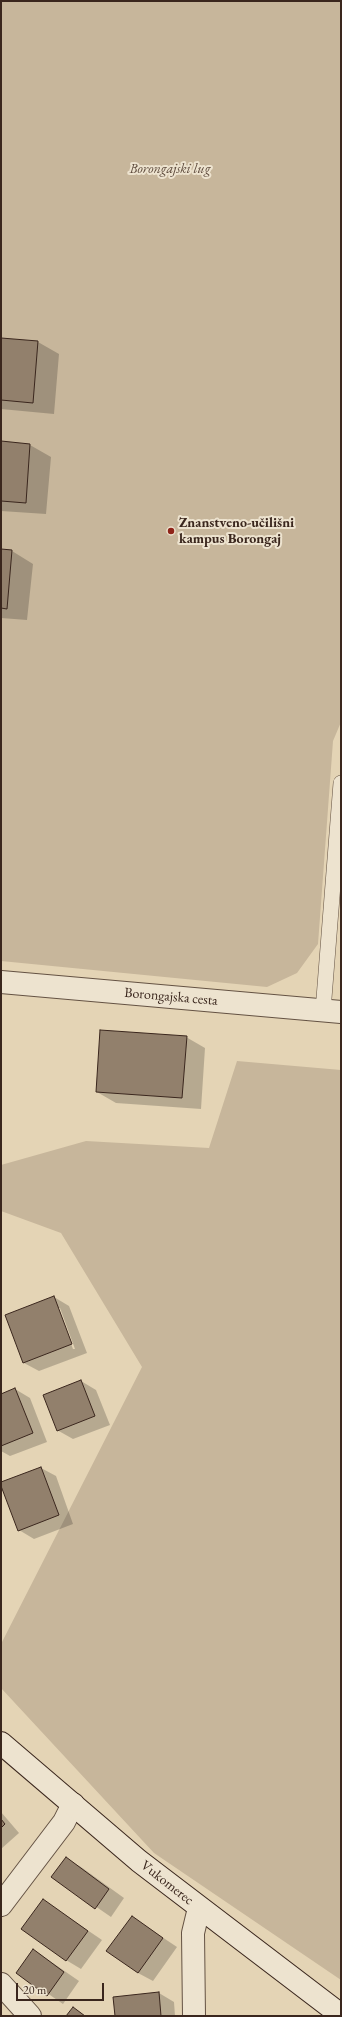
<!DOCTYPE html>
<meta charset="utf-8">
<style>
body{margin:0}
#map{position:relative;width:342px;height:2017px;overflow:hidden;background:#e4d4b5;font-family:"EB Garamond",serif}
canvas{display:block}
.frame{position:absolute;inset:0;border:2px solid #3a261d;pointer-events:none}
.scale{position:absolute;left:16px;top:1983px;width:88px;height:18px;box-sizing:border-box;border:2px solid #3a261d;border-top:0;padding-left:5px;font-size:12px;line-height:14px;white-space:nowrap;color:#3a261d;-webkit-text-stroke:3px #ede3cf;paint-order:stroke}
</style>
<div id="map">
<canvas width="342" height="2017"></canvas>
<div class="frame"></div>
<div class="scale">20 m</div>
</div>
<script>
const context = document.querySelector('canvas').getContext('2d');
context.lineJoin = 'round';
function fill(path, color) {
  context.fillStyle = color;
  context.fill(path, 'evenodd');
}
function shape(rows) {
  const path = new Path2D();
  for (const r of rows) {
    path.moveTo(r[0], r[1]);
    for (let i = 2; i < r.length; i += 2) path.lineTo(r[i], r[i + 1]);
  }
  return path;
}
function stroke(path, color, width, dash) {
  context.strokeStyle = color;
  context.lineWidth = width;
  context.lineCap = dash ? 'butt' : 'round';
  context.setLineDash(dash || []);
  context.stroke(path);
}
function write(font, color, halo, rows, align = 'center') {
  context.font = font + ' "EB Garamond",serif';
  context.lineWidth = 4;
  context.setLineDash([]);
  context.textBaseline = 'middle';
  context.strokeStyle = halo;
  context.fillStyle = color;
  for (const [text, x, y, turn = 0] of rows) {
    context.save();
    context.translate(x, y);
    context.rotate((+turn || 0) * Math.PI / 180);
    context.textAlign = isNaN(turn) ? turn : align;
    if (halo) context.strokeText(text, 0, 0);
    context.fillText(text, 0, 0);
    context.restore();
  }
}
const green = shape([
 [1,1,341,1,341,722,333,741,318,944,297,973,267,987,1,961],
 [237,1061,341,1070,341,1980,154,1853,1,1688,1,1644,142,1367,61,1233,1,1211,1,1165,86,1141,209,1148]
]);
const shadow = shape([
 [1,339,38,342,59,354,54,414,1,409],
 [1,442,30,445,51,457,46,514,1,511],
 [1,550,12,551,33,564,27,620,1,618],
 [186,1037,205,1048,201,1109,116,1103,97,1092],
 [54,1297,69,1306,87,1353,39,1371,24,1363],
 [57,1308,60,1308,75,1349,73,1349],
 [81,1381,96,1390,110,1425,73,1439,57,1430],
 [15,1389,30,1398,47,1442,10,1456,1,1451,1,1395],
 [41,1468,56,1476,73,1524,34,1539,19,1530,1,1483],
 [1,1812,19,1833,1,1849],
 [66,1859,81,1867,124,1898,111,1917,53,1877],
 [43,1900,102,1940,81,1969,66,1960],
 [132,1917,177,1947,153,1981,138,1973],
 [34,1950,79,1981,63,2004,18,1973],
 [159,1993,174,2002,175,2016,116,2016]
]);
const building = shape([
 [1,338,38,341,33,403,1,400,1,338],
 [1,441,30,444,26,503,1,501,1,441],
 [1,549,12,550,7,609,1,608,1,549],
 [100,1030,187,1036,182,1098,96,1092,100,1030],
 [54,1296,72,1344,23,1363,5,1315,54,1296],
 [81,1380,95,1416,57,1431,43,1395,81,1380],
 [15,1388,33,1433,1,1446,1,1394,15,1388],
 [41,1467,59,1515,18,1531,1,1486,1,1482,41,1467],
 [1,1819,5,1824,1,1828,1,1819],
 [66,1857,109,1889,95,1909,51,1877,66,1857],
 [43,1899,88,1931,66,1961,21,1929,43,1899],
 [132,1916,163,1938,138,1973,106,1951,132,1916],
 [33,1949,64,1972,47,1996,16,1973,33,1949],
 [159,1992,161,2016,115,2016,113,1997,159,1992],
 [73,2007,85,2016,66,2016,73,2007]
]);
const lane = shape([
 [323,1011,341,783]
]);
const street = shape([
 [1,982,341,1012],
 [1,1905,64,1822,73,1804],
 [1,1984,30,2016],
 [194,2016,193,1933,199,1908]
]);
const secondary = shape([
 [1,1743,139,1861,341,2015]
]);
const markers = [
 [171,531,4,"#8f2418"]
];
const parkNames = [
 ["Borongajski lug",170,169]
];
const poiNames = [
 ["Znanstveno-učilišni",179,523],
 ["kampus Borongaj",179,539]
];
const streetNames = [
 ["Borongajska cesta",171,997,5],
 ["Vukomerec",167,1883,38]
];
fill(green, '#c7b69b');
fill(shadow, '#0003');
fill(building, '#92806c');
stroke(building, '#3a261d', 1);
stroke(lane, '#645243', 16);
stroke(street, '#645243', 24);
stroke(secondary, '#3a261d', 24);
stroke(lane, '#ede3cf', 15);
stroke(street, '#ede3cf', 22);
stroke(secondary, '#ede3cf', 22);
for (const [x, y, r, color] of markers) {
  const dot = new Path2D();
  dot.arc(x, y, r, 0, 2 * Math.PI);
  context.fillStyle = color;
  context.fill(dot);
  stroke(dot, '#ede3cf', 1.5);
}
write('italic 14px', '#5d4a3c', '#ede3cf', parkNames);
write('bold 14px', '#3a261d', '#ede3cf', poiNames, 'left');
write('14px', '#3a261d', '#ede3cf', streetNames);
</script>
